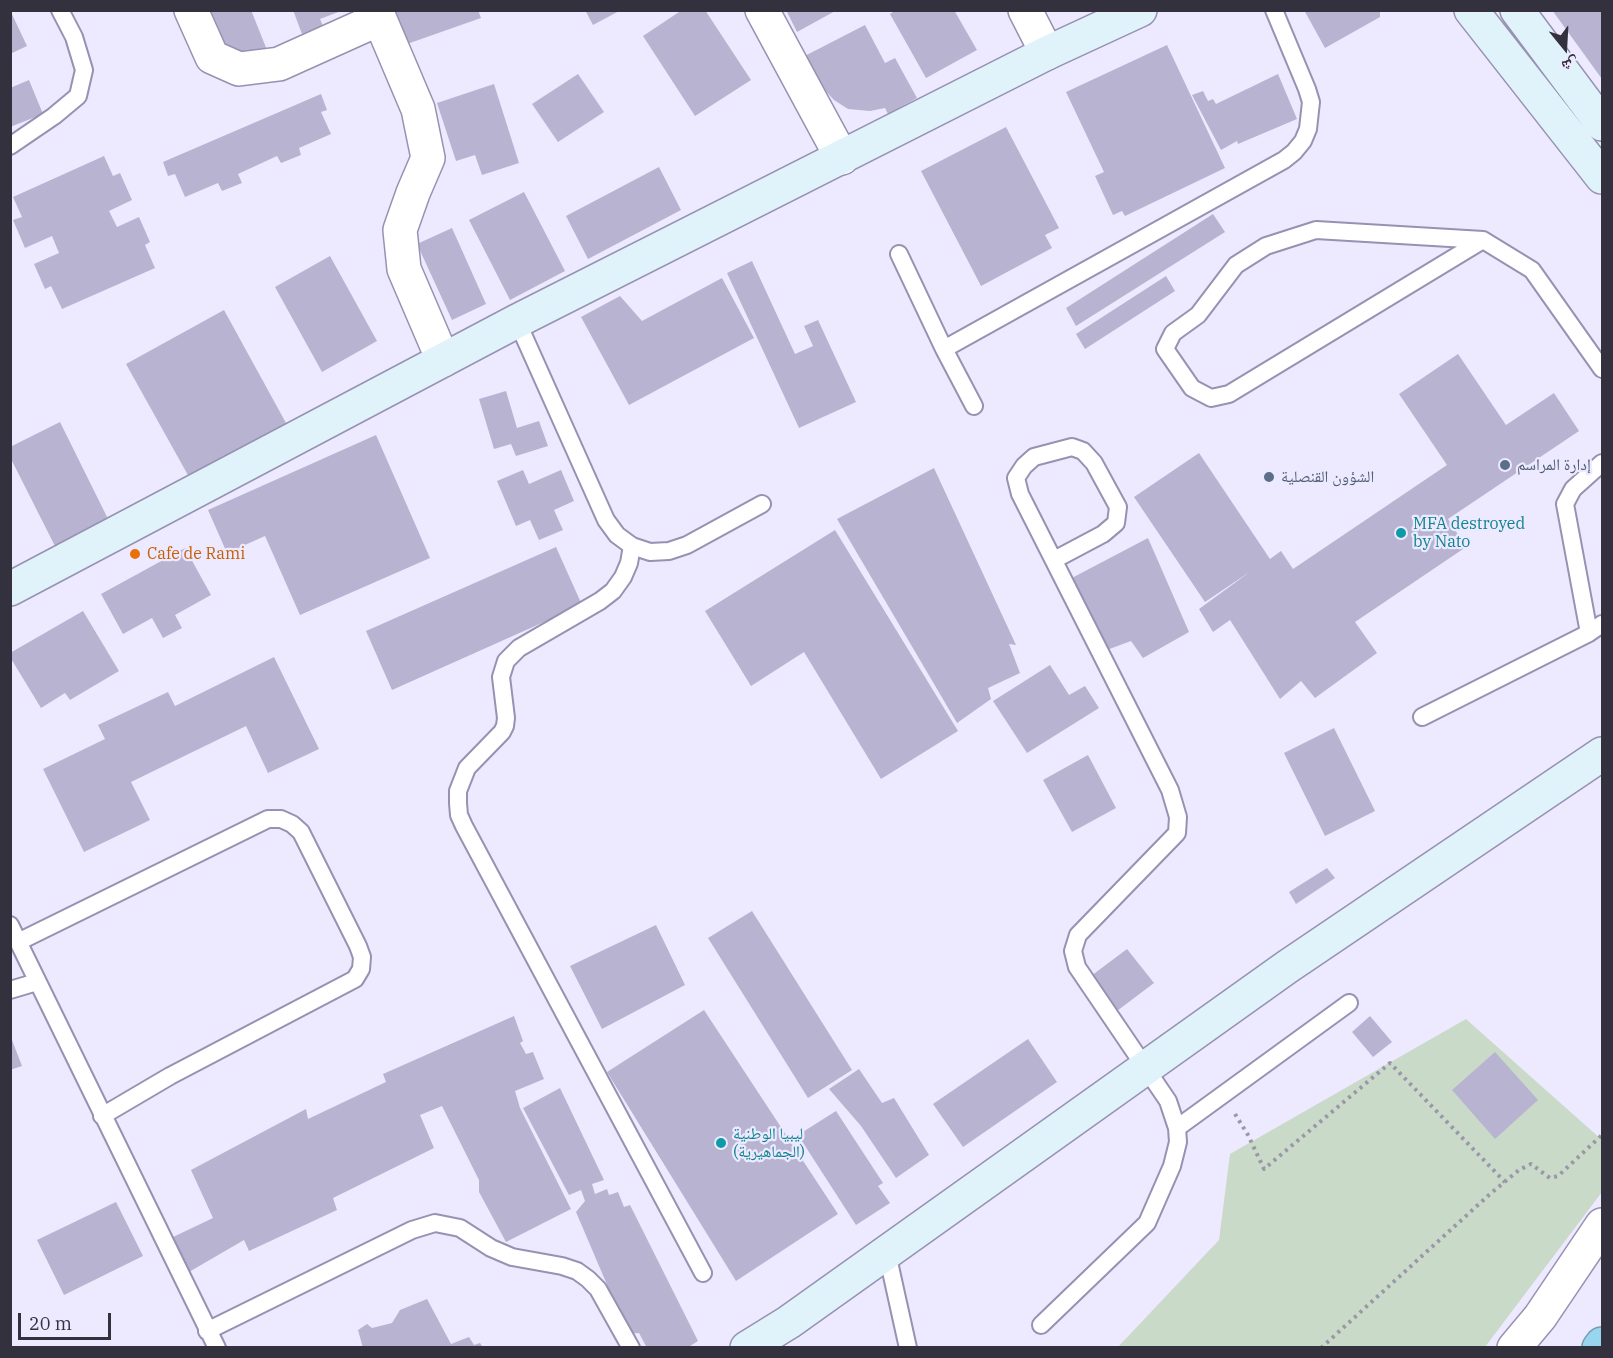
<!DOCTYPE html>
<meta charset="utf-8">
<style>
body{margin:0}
#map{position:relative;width:1613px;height:1358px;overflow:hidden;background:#ede9ff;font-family:"IBM Plex Serif","Noto Naskh Arabic",serif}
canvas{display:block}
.frame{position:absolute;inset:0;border:12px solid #34313f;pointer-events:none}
.north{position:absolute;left:1535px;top:18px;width:60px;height:60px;-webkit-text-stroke:4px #ede9ff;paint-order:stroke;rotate:162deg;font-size:16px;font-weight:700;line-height:24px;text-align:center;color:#34313f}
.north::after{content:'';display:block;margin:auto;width:21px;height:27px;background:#34313f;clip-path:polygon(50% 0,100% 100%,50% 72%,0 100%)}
.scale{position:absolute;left:18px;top:1313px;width:93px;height:27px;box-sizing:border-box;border:3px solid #34313f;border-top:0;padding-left:8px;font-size:18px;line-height:21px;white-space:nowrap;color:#34313f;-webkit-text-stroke:4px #ede9ff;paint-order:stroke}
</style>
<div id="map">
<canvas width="1613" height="1358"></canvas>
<div class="frame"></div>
<div class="north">ش</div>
<div class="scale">20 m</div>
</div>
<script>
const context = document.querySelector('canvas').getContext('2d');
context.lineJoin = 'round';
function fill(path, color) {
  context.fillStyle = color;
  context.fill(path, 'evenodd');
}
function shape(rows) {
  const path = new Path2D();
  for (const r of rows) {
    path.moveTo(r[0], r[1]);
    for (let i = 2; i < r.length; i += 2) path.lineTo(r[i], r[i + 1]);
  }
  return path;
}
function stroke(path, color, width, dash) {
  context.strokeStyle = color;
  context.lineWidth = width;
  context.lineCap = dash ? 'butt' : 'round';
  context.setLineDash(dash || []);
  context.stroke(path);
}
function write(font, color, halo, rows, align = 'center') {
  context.font = font + ' "IBM Plex Serif","Noto Naskh Arabic",serif';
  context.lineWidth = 4.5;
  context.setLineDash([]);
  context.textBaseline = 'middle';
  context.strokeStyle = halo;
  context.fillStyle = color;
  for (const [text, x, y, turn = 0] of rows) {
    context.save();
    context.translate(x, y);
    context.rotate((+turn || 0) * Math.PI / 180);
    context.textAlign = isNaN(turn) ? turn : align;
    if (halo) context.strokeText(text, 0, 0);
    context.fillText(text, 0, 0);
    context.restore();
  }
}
const green = shape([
 [1466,1019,1602,1140,1602,1192,1485,1347,1117,1348,1219,1240,1230,1154]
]);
const building = shape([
 [10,10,27,46,10,54],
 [200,10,251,10,267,50,248,58,244,51,226,58],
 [293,10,341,10,341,11,320,19,323,26,302,34],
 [395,10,478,10,481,18,407,44],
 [585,10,621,10,593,25],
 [682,10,705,10,751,80,695,116,643,36],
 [786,10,837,10,797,32],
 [896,10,954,10,977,50,926,78,890,14],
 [1304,10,1380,10,1380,17,1325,48],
 [1552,10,1602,10,1602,79],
 [865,25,885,63,895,58,917,98,888,114,885,108,870,111,848,109,834,100,797,60],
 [1167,45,1225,168,1125,216,1122,211,1113,215,1095,176,1104,172,1066,92],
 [578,74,604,112,558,142,532,104],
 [1278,74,1297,119,1238,144,1237,141,1221,150,1192,95,1203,91,1208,101,1213,99,1216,104],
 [29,80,43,114,10,127,10,88],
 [494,84,519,163,482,175,475,155,456,161,437,103],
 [321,94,327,110,321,112,331,134,299,148,301,155,281,163,277,156,238,174,242,183,222,191,218,183,185,197,175,174,168,176,163,162],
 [1006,127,1059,228,1045,235,1052,248,981,286,921,171],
 [104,156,113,176,120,173,132,200,109,211,117,227,139,217,150,242,145,245,155,268,62,309,51,286,45,289,34,264,59,253,52,236,25,248,13,220,22,217,13,197],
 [659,167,681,210,588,259,566,216],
 [524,192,565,271,510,300,469,220],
 [1213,214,1225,232,1076,326,1066,308],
 [452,228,486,304,452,320,417,244],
 [330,256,377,341,322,372,275,287],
 [752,261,795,354,813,346,804,326,818,320,856,402,799,428,727,273],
 [1166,276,1175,291,1085,349,1076,334],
 [722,278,754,338,629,405,581,317,620,296,642,321],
 [224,310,286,423,189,477,126,364],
 [1458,354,1506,425,1554,393,1579,431,1448,519,1466,547,1355,622,1377,653,1315,698,1301,681,1280,699,1230,620,1213,632,1199,609,1251,571,1205,602,1134,497,1199,453,1270,559,1281,551,1293,569,1447,465,1399,394],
 [506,391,517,428,539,421,548,446,516,456,511,444,494,449,479,399],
 [60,422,111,525,58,552,10,457,10,447],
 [376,435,430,558,300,615,265,536,227,553,208,510],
 [934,468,1016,645,1009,644,1020,673,988,688,991,699,957,723,837,519],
 [523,470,529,484,561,470,574,501,554,510,563,530,539,540,530,520,516,526,497,481],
 [835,530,958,731,881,779,804,652,751,686,705,611],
 [1148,538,1189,632,1143,658,1131,641,1104,651,1068,580],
 [556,547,582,605,392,690,366,631],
 [185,548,211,595,175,615,182,628,163,638,152,618,123,634,101,594],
 [83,611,119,671,70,700,65,693,41,708,10,657,10,653],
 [274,657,319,749,268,773,246,726,131,782,150,820,84,852,43,769,105,739,98,725,168,692,175,706],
 [1050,665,1069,695,1085,686,1099,708,1027,753,993,701],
 [1334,728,1375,811,1325,836,1284,753],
 [1088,755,1116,808,1072,832,1043,780],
 [1327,868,1335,878,1296,904,1289,892],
 [752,911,852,1070,808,1098,708,938],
 [656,925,685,985,602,1029,570,966],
 [1127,949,1154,983,1113,1014,1087,979],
 [704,1010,838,1214,736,1281,607,1072],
 [514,1016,523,1041,520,1043,526,1054,533,1052,544,1079,515,1091,520,1108,571,1209,506,1242,479,1192,479,1180,442,1106,420,1115,434,1148,333,1198,337,1210,249,1251,244,1240,189,1272,171,1238,213,1218,191,1170,306,1109,308,1119,386,1082,383,1074],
 [1370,1016,1392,1042,1373,1057,1352,1032],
 [10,1035,22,1066,10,1070],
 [1028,1039,1057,1082,963,1147,933,1104],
 [1495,1052,1538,1100,1495,1139,1452,1090],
 [859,1069,882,1103,894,1098,929,1155,896,1178,861,1126,829,1089],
 [560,1088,604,1180,592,1184,595,1194,607,1189,609,1195,618,1192,624,1207,630,1205,698,1341,687,1348,647,1348,639,1333,628,1334,576,1212,585,1201,581,1190,569,1195,523,1108],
 [836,1111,883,1183,878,1186,890,1203,856,1225,798,1135],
 [116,1202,143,1256,64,1295,37,1240],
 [427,1299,451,1344,469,1337,474,1345,480,1343,483,1348,363,1348,358,1330,367,1324,372,1328,392,1323,400,1310]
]);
const path = shape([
 [1235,1114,1248,1135,1264,1169,1390,1063,1505,1182],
 [1321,1348,1490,1194,1519,1170,1531,1164,1550,1178,1558,1176,1602,1135]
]);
const lane = shape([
 [10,146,54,116,78,96,84,70,74,37,60,10],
 [1316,230,1483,240,1229,394,1211,398,1192,388,1165,349,1173,333,1198,315,1236,265,1266,246,1316,230],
 [1483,240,1532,270,1602,369],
 [899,254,944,349,974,406],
 [517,321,606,520,617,535,632,546,650,552,669,551,687,545,762,504],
 [944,349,1284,160,1294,152,1303,141,1308,129,1311,102,1307,89,1274,10],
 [632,546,629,563,623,577,613,591,600,601,519,648,506,661,501,677,506,718,505,726,502,732,467,768,458,791,458,803,459,815,464,826,703,1273],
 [1589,633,1565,504,1573,489,1602,463],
 [1422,717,1589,633,1602,624],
 [10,925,217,1348],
 [18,942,268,819,281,819,292,824,301,832,358,946,362,957,361,969,355,979,170,1076,102,1116],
 [10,990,37,982],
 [1177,1128,1349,1003],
 [887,1253,908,1348],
 [1041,1325,1147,1223,1172,1166,1178,1142,1177,1128,1168,1101,1077,967,1073,951,1078,935,1177,833,1178,817,1170,790,1020,494,1016,478,1024,466,1034,457,1072,447,1083,451,1094,463,1118,507,1116,523,1103,534,1054,560],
 [207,1331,412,1230,435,1223,460,1228,491,1248,512,1257,562,1266,577,1271,588,1279,598,1289,631,1348]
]);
const street = shape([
 [191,10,212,57,239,69,279,64,379,19],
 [376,10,418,109,428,158,413,193,400,230,404,269,443,360],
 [762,10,842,158],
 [1025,10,1047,53],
 [1514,1348,1540,1317,1602,1225]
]);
const secondary = shape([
 [1471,10,1602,177],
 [1517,10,1602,124],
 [10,589,517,321,1047,53,1140,10],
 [747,1348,789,1322,1287,967,1602,754]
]);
const highway = shape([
 [1599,1348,1602,1344]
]);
const markers = [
 [1505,465,6,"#5c6f8a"],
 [1269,477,6,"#5c6f8a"],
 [1401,533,6,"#0f9aa8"],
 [135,554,6,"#e8710a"],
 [721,1143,6,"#0f9aa8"]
];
const serviceNames = [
 ["إدارة المراسم",1517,465],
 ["الشؤون القنصلية",1281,477]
];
const cultureNames = [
 ["MFA destroyed",1413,524],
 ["by Nato",1413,542],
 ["ليبيا الوطنية",733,1134],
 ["(الجماهيرية)",733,1152]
];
const foodNames = [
 ["Cafe de Rami",147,554]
];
fill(green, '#cadac8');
fill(building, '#b9b3d2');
stroke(lane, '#9791b2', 20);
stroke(street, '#9791b2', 36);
stroke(secondary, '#9791b2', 36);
stroke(highway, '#759cb1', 36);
stroke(path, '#9a97a9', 4, [3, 4.5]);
stroke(lane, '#fff', 16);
stroke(street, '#fff', 33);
stroke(secondary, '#e0f3fa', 33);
stroke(highway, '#98d6ef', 33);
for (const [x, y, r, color] of markers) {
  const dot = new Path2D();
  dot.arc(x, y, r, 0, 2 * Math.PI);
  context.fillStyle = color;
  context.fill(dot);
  stroke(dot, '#ede9ff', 2);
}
write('16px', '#4e5e75', '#ede9ff', serviceNames, 'left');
write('16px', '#0d838f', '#ede9ff', cultureNames, 'left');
write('16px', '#c56008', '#ede9ff', foodNames, 'left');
</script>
